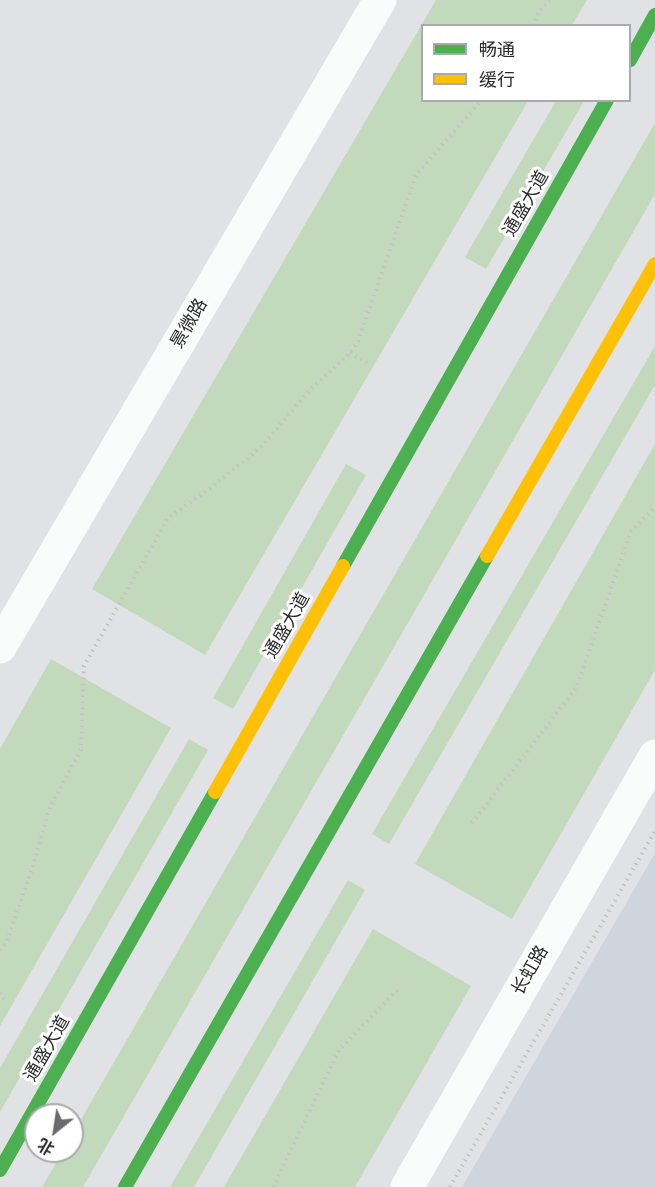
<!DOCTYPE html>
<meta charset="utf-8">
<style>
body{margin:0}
#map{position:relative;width:655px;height:1187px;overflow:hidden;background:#e0e2e5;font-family:"Titillium Web","Noto Sans SC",sans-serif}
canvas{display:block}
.legend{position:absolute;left:421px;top:24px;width:210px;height:78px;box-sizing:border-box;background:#fff;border:2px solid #aaaaab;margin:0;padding:8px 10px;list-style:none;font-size:18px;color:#2a2b2d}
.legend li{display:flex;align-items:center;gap:12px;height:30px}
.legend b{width:30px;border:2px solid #aaaaab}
.north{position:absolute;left:24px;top:1103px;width:60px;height:60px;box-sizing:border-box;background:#fff;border:2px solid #aaaaab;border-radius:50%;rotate:210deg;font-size:16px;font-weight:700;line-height:24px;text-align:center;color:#2a2b2d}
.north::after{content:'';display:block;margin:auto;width:21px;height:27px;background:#6a6b6d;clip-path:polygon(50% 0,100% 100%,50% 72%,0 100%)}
</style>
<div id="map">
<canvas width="655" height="1187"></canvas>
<ul class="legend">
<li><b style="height:8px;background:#4caf50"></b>畅通</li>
<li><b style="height:8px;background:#ffc107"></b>缓行</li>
</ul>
<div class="north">北</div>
</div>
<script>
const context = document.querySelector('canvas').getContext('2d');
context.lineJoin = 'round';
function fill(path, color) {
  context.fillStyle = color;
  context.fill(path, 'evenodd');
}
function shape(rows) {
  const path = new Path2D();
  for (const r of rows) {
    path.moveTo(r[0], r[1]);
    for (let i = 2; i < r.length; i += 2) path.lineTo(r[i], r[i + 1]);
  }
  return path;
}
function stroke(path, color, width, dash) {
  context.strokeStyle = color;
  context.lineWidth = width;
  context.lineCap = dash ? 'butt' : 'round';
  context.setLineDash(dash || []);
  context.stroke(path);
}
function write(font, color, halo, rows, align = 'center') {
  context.font = font + ' "Titillium Web","Noto Sans SC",sans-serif';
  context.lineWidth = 6;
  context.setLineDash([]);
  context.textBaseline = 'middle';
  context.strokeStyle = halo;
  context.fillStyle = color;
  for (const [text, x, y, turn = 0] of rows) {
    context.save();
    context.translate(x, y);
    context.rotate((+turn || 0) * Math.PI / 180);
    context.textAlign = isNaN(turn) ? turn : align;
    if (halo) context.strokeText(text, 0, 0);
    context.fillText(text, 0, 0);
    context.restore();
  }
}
const built = shape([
 [655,853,655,1187,462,1187]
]);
const green = shape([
 [436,0,587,0,572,25,422,26,422,100,528,101,205,655,92,589],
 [556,101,584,101,486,269,465,257],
 [655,123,655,194,83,1187,42,1187,63,1151,72,1151,72,1135],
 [655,346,655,385,389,844,372,834],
 [655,444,655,670,512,919,415,864],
 [346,464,366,475,233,709,213,698],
 [51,659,171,728,0,1026,0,749],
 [189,739,208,750,0,1112,0,1068],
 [348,880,365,890,194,1187,170,1187],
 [373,929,471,986,355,1187,224,1187]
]);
const path = shape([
 [533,26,538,13,550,0],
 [350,353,368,363],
 [472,823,576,688,631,531,655,507],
 [0,950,6,943,31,872,50,807,81,750,84,666,168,518,212,487,260,448,312,388,350,353,358,341,416,175,462,122,482,100],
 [0,993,6,1002],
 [273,1187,339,1050,399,988],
 [450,1187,655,831]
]);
const street = shape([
 [0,647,380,0],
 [407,1187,655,756]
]);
const fast = shape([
 [630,60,655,15],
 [343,566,607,100],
 [0,1170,215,792],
 [125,1187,487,556]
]);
const slow = shape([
 [487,556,655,264],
 [215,792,343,566]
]);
const streetNames = [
 ["通盛大道",527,204,-60],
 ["景微路",190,324,-60],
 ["通盛大道",288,626,-60],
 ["长虹路",531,971,-60],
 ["通盛大道",48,1049,-60]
];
fill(built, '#d0d5dd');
fill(green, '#c2dabb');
stroke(path, '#c2c2c4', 4, [1.5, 4.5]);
stroke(street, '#fafbfb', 33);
stroke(fast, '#4caf50', 14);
stroke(slow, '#ffc107', 14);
write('18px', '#2a2b2d', '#fff', streetNames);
</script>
